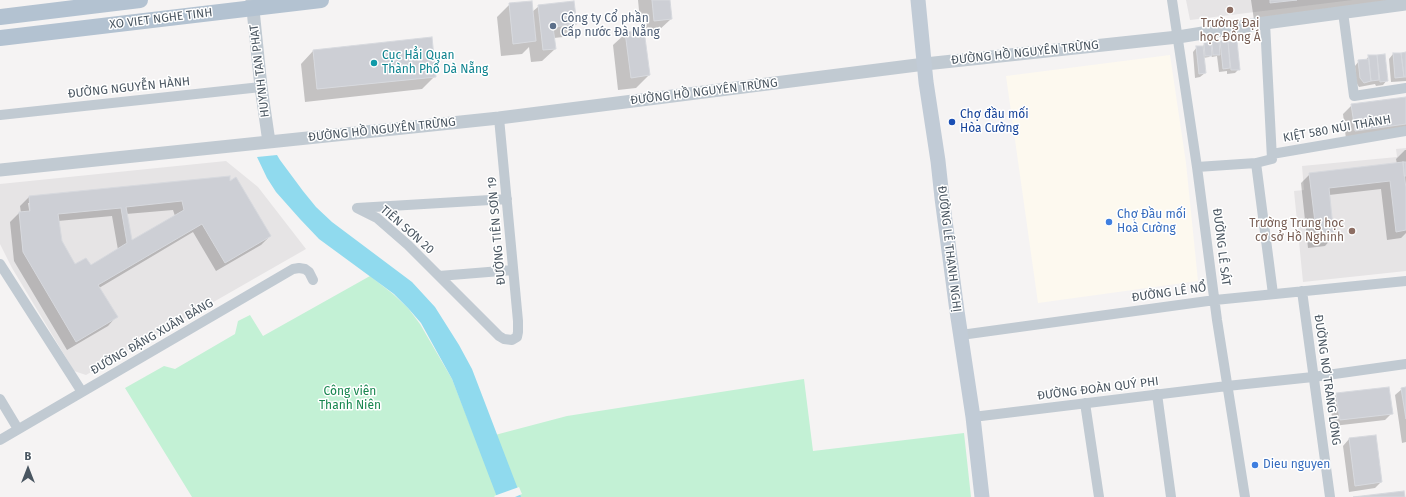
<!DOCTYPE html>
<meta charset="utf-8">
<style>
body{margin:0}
#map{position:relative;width:1406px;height:497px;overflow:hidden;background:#f5f3f3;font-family:"Fira Sans",sans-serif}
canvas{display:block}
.north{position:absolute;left:8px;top:449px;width:40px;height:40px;-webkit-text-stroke:3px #fff;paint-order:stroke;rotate:0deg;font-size:11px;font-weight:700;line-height:16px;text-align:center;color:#4a5661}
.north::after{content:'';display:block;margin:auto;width:14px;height:18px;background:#4a5661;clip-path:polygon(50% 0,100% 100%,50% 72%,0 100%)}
</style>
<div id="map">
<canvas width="1406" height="497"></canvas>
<div class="north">B</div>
</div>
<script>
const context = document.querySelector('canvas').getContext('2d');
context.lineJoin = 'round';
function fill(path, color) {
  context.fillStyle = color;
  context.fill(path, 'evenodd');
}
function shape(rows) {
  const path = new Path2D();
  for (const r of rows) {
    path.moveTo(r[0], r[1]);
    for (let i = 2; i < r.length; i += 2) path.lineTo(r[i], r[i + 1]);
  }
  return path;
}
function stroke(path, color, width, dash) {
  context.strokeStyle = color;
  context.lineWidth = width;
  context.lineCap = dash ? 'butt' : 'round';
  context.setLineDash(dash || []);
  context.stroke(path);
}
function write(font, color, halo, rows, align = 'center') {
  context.font = font + ' "Fira Sans",sans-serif';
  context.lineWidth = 3;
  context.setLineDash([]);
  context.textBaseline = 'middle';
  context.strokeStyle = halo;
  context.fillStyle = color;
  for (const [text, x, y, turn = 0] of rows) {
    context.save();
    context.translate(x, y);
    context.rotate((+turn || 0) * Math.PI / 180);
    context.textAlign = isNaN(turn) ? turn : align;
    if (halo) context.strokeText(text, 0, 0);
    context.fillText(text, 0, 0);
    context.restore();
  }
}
const commercial = shape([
 [1170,55,1186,163,1198,281,1038,303,1006,76]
]);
const education = shape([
 [1186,0,1353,0,1190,20],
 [1406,148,1406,271,1303,282,1294,191,1304,190,1302,166,1397,157,1396,149],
 [226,161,258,187,306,249,86,375,74,371,12,268,0,244,0,184]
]);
const green = shape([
 [370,276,393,294,408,308,420,324,452,379,476,440,567,416,804,379,813,451,964,433,971,497,192,497,125,388,164,366,175,369,235,334,238,321,250,315,263,336]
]);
const water = shape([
 [277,155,280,160,303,191,316,207,332,222,412,282,435,307,459,345,472,369,521,497,497,497,452,379,421,323,408,308,394,294,319,239,300,219,276,192,267,178,257,157]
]);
const pier = shape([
 [519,487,522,494,515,497,495,497,494,496]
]);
const shadow = shape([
 [638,0,669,0,671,19,658,31,644,33,649,75,636,88,618,90,613,45,626,33,641,31],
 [1251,0,1402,0,1254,20],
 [510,4,532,12,539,6,576,24,563,37,554,38,555,49,542,61,531,62,529,47,522,54,501,56,497,17],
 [1220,42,1227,43,1236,42,1239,69,1235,73,1227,74,1227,71,1219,72,1217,56,1212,57,1211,55,1209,57,1203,58,1205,73,1200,77,1195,78,1193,52,1197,47,1203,47,1204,44,1210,45,1212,43,1218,44],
 [313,51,435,76,422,89,305,102,301,64],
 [1406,53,1406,81,1391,82,1389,59,1393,54],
 [1384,55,1387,80,1383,85,1376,86,1375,84,1359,87,1356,82,1355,66,1359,61,1365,61,1369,56],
 [1406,98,1406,132,1346,139,1343,114,1352,105],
 [1405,150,1406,150,1406,233,1401,238,1387,240,1381,189,1329,195,1333,237,1325,246,1308,248,1301,183,1310,174,1397,164,1396,159],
 [229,177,230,183,270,236,261,245,216,271,193,232,99,288,116,317,108,326,67,350,14,261,10,222,19,213,21,213,20,206,29,197],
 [28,203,30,203,32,216,30,216],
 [173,210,175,216,131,242,126,214],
 [112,216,118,250,90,266,75,265,61,242,58,221],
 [1406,388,1406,442,1402,443,1395,395,1402,389],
 [1337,394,1392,413,1385,420,1333,426,1330,401],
 [1349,439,1381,482,1375,488,1349,492,1343,446]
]);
const building = shape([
 [652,0,670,0,672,19,654,21,652,0],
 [1270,0,1297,0,1270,3,1270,0],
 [532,1,536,41,513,44,509,3,532,1],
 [574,1,577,24,553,27,556,49,543,50,538,5,574,1],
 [644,30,650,75,631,78,625,32,644,30],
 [432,37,436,77,317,89,313,50,432,37],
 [1228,40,1230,68,1223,69,1220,41,1228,40],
 [1219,41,1220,55,1213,55,1212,42,1219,41],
 [1237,41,1240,70,1231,70,1228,42,1237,41],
 [1211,42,1212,56,1205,56,1204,43,1211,42],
 [1196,46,1203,46,1206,73,1199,74,1196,46],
 [1406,52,1406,77,1404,77,1401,53,1406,52],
 [1393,53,1401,53,1404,77,1395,78,1393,53],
 [1385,54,1388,81,1380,82,1377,55,1385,54],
 [1368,55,1377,55,1379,80,1371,81,1368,55],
 [1369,59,1371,81,1364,83,1360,78,1358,60,1369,59],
 [1406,97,1406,124,1355,131,1351,104,1406,97],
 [1403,162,1406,189,1406,230,1396,232,1390,181,1329,188,1334,237,1317,239,1309,173,1403,162],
 [1403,162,1406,162,1406,176,1404,176,1403,162],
 [230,176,230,181,236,177,271,236,225,263,202,224,98,285,118,317,76,342,23,252,19,212,30,211,29,196,230,176],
 [182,201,184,210,132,240,126,207,182,201],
 [121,208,127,243,91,265,86,258,75,264,62,241,58,214,121,208],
 [1389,387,1393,414,1340,420,1336,393,1389,387],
 [1406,387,1406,419,1401,388,1406,387],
 [1376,435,1382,482,1355,486,1349,438,1376,435],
 [1404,491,1405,497,1353,497,1404,491]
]);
const minor = shape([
 [1172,0,1197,167,1217,320,1245,497],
 [1343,12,1354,96,1406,88],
 [0,115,261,87],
 [499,118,518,321,518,332,517,337,512,340,504,339,499,336,408,245,377,218,357,208,507,199],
 [1272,154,1406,131],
 [1256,163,1273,294],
 [1197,167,1256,163,1272,159,1265,23],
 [0,264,82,392],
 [439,276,513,270],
 [1302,291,1330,497],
 [961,335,1215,300,1406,281],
 [1157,394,1171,497],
 [0,399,18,429],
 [1085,403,1099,497],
 [973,417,1227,386,1313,377,1406,364],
 [0,440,293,269,299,268,305,269,309,272,313,280]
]);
const tertiary = shape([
 [252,0,261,87,269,142],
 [0,170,499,118,925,64,1178,37,1265,23,1406,4]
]);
const secondary = shape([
 [918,0,926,82,938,161,942,198,957,311,973,417,982,497]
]);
const primary = shape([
 [0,17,140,0],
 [0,38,321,0]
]);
const markers = [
 [1230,10,4,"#8d6e63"],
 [553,26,4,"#5c6f8a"],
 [374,63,4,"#0f9aa8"],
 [952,122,4,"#1a4fb4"],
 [1109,222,4,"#3f7fe0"],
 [1352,231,4,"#8d6e63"],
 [1255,465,4,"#3f7fe0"]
];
const streetNames = [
 ["XO VIET NGHE TINH",161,19,-7],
 ["ĐƯỜNG HỒ NGUYÊN TRỪNG",1025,53,-6],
 ["HUYNH TAN PHAT",260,71,-97],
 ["ĐƯỜNG NGUYỄN HÀNH",129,88,-6],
 ["ĐƯỜNG HỒ NGUYÊN TRỪNG",704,92,-7],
 ["KIỆT 580 NÚI THÀNH",1337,129,-10],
 ["ĐƯỜNG HỒ NGUYÊN TRỪNG",382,130,-6],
 ["TIÊN SƠN 20",407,230,41],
 ["ĐƯỜNG TIÊN SƠN 19",497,231,-95],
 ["ĐƯỜNG LÊ SÁT",1221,247,83],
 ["ĐƯỜNG LÊ THANH NGHỊ",949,249,83],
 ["ĐƯỜNG LÊ NỔ",1169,293,-8],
 ["ĐƯỜNG ĐẶNG XUÂN BẢNG",152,337,-30],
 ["ĐƯỜNG NƠ TRANG LƠNG",1327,380,82],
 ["ĐƯỜNG ĐOÀN QUÝ PHI",1098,389,-7]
];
const serviceNames = [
 ["Công ty Cổ phần",561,19],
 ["Cấp nước Đà Nẵng",561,33]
];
const educationNames = [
 ["Trường Đại",1230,24],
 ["học Đông Á",1230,38],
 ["Trường Trung học",1344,224,"right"],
 ["cơ sở Hồ Nghinh",1344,238,"right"]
];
const cultureNames = [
 ["Cục Hẳi Quan",382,56],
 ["Thành Phổ Dà Nẵng",382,70]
];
const transitNames = [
 ["Chợ đầu mối",960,115],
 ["Hòa Cường",960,129]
];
const shopNames = [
 ["Chợ Đầu mối",1117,215],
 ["Hoà Cường",1117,229],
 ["Dieu nguyen",1263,465]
];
const parkNames = [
 ["Công viên",350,392],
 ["Thanh Niên",350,406]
];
fill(commercial, '#fdf9ef');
fill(education, '#e6e4e5');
fill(green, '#c3f1d5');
fill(water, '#90daee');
fill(pier, '#f5f3f3');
fill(shadow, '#0003');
fill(building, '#cdcfd5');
stroke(building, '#d7d9de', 1);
stroke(minor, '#c1cad2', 10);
stroke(tertiary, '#c1cad2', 13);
stroke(secondary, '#c1cbd6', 15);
stroke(primary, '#b3c2d1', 16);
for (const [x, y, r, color] of markers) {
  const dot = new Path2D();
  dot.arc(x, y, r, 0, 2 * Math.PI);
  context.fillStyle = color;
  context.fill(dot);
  stroke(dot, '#fff', 1.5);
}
write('12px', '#4a5661', '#fff', streetNames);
write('12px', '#4e5e75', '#fff', serviceNames, 'left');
write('12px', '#785e54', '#fff', educationNames);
write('12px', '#0d838f', '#fff', cultureNames, 'left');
write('12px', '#164399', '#fff', transitNames, 'left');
write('12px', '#366cbe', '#fff', shopNames, 'left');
write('12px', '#17864f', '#fff', parkNames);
</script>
